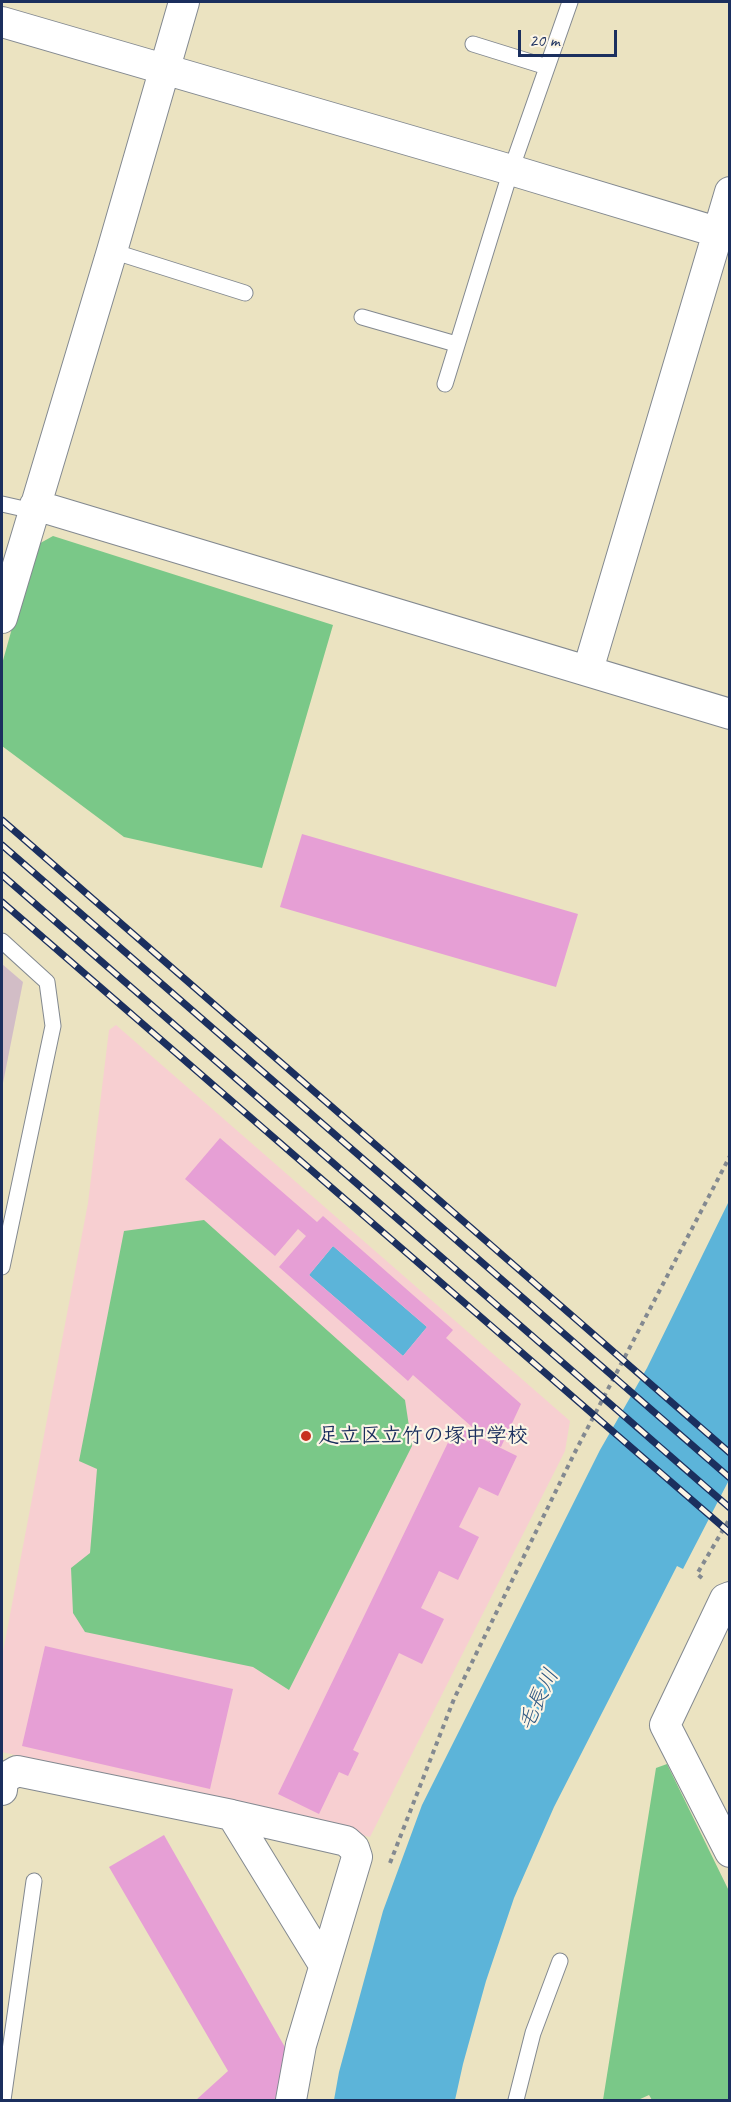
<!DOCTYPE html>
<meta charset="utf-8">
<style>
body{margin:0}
#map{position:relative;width:731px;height:2102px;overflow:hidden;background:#ebe3c1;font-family:Caveat,sans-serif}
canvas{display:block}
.frame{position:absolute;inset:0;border:3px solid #1b2f5e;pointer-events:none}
.scale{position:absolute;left:518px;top:30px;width:99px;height:27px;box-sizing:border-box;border:3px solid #1b2f5e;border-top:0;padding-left:8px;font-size:18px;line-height:21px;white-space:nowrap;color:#1b2f5e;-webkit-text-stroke:4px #fcf5e5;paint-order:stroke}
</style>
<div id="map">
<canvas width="731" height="2102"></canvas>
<div class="frame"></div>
<div class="scale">20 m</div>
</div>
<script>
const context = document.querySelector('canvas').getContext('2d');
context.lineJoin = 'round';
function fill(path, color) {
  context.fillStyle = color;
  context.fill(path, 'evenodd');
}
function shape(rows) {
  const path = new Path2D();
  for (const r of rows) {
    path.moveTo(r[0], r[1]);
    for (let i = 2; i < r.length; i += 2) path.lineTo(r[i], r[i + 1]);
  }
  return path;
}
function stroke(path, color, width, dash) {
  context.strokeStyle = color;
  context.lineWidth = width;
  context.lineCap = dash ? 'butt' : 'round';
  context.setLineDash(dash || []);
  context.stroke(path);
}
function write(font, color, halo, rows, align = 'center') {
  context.font = font + ' Caveat,"Klee One",sans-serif';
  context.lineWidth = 4.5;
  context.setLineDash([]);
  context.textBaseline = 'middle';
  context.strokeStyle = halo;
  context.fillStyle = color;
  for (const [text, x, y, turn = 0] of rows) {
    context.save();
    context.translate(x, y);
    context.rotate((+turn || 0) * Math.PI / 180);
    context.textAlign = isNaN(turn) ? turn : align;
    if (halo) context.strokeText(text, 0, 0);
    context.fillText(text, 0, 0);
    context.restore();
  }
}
const built = shape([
 [116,1025,570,1421,565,1451,370,1837,2,1752,2,1657,88,1203,109,1030]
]);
const industrial = shape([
 [2,964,23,982,2,1088]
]);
const green = shape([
 [53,536,333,625,262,868,124,837,2,746,2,664,35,546],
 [204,1220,405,1400,412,1446,289,1690,253,1667,85,1632,73,1613,71,1568,90,1553,97,1469,79,1461,124,1231],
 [667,1764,729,1891,729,2100,652,2100,649,2095,638,2100,603,2100,656,1768]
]);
const water = shape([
 [729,1201,729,1480,683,1569,677,1566,554,1807,514,1898,486,1981,463,2064,455,2100,334,2100,339,2072,383,1911,422,1805,600,1450,647,1368],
 [333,1246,427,1327,403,1356,309,1275]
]);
const building = shape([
 [302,834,578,914,556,987,280,907],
 [220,1138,317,1222,323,1216,453,1330,446,1338,521,1404,501,1447,488,1441,413,1375,408,1381,279,1267,306,1236,298,1229,275,1256,185,1179],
 [333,1246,427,1327,403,1356,309,1275],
 [456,1426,517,1456,498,1496,479,1487,459,1527,479,1537,458,1580,439,1571,421,1608,444,1619,422,1664,399,1653,353,1750,359,1753,348,1776,339,1772,319,1814,278,1794],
 [45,1646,233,1689,210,1789,22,1746],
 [164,1835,286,2049,275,2100,196,2100,228,2071,109,1867]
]);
const path = shape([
 [702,1578,697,1574,730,1518],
 [390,1863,454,1699,574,1454,730,1156]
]);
const service = shape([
 [473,44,547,67],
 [112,251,245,293],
 [362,317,456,344],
 [445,384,511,170,570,2],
 [2,504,33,511],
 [2,941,47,982,53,1026,2,1267],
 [3,2100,34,1881],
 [516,2100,533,2033,560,1961]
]);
const minor = shape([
 [2,22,511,170,730,236],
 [35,505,730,714],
 [2,618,112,251,184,2],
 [588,670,730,192],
 [730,1597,725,1599,665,1725,730,1852],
 [2,1790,3,1779,17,1771,232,1815,346,1841,354,1848,357,1857,301,2045,291,2100],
 [232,1815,324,1965]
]);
const rail = shape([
 [2,820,730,1453],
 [2,845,730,1478],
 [2,875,730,1508],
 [2,902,730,1533]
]);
const markers = [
 [306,1436,6,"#c8321e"]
];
const poiNames = [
 ["足立区立竹の塚中学校",318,1436]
];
const waterNames = [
 ["毛長川",539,1700,-64]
];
fill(built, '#f7cfd1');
fill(industrial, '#d2bdc6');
fill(green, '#7ac888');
fill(water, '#5cb4d9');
fill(building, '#e69fd5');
stroke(service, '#838990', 17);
stroke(minor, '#838990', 32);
stroke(path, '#838990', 4, [4.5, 4.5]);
stroke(service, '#fff', 15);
stroke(minor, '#fff', 30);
stroke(rail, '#1b2f5e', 7);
stroke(rail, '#fcf5e5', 4.5, [14]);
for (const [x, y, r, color] of markers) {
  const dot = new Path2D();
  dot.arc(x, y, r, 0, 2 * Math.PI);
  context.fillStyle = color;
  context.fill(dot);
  stroke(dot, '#fcf5e5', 2);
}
write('bold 21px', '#1b2f5e', '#fcf5e5', poiNames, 'left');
write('italic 22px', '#2e5783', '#fcf5e5', waterNames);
</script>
